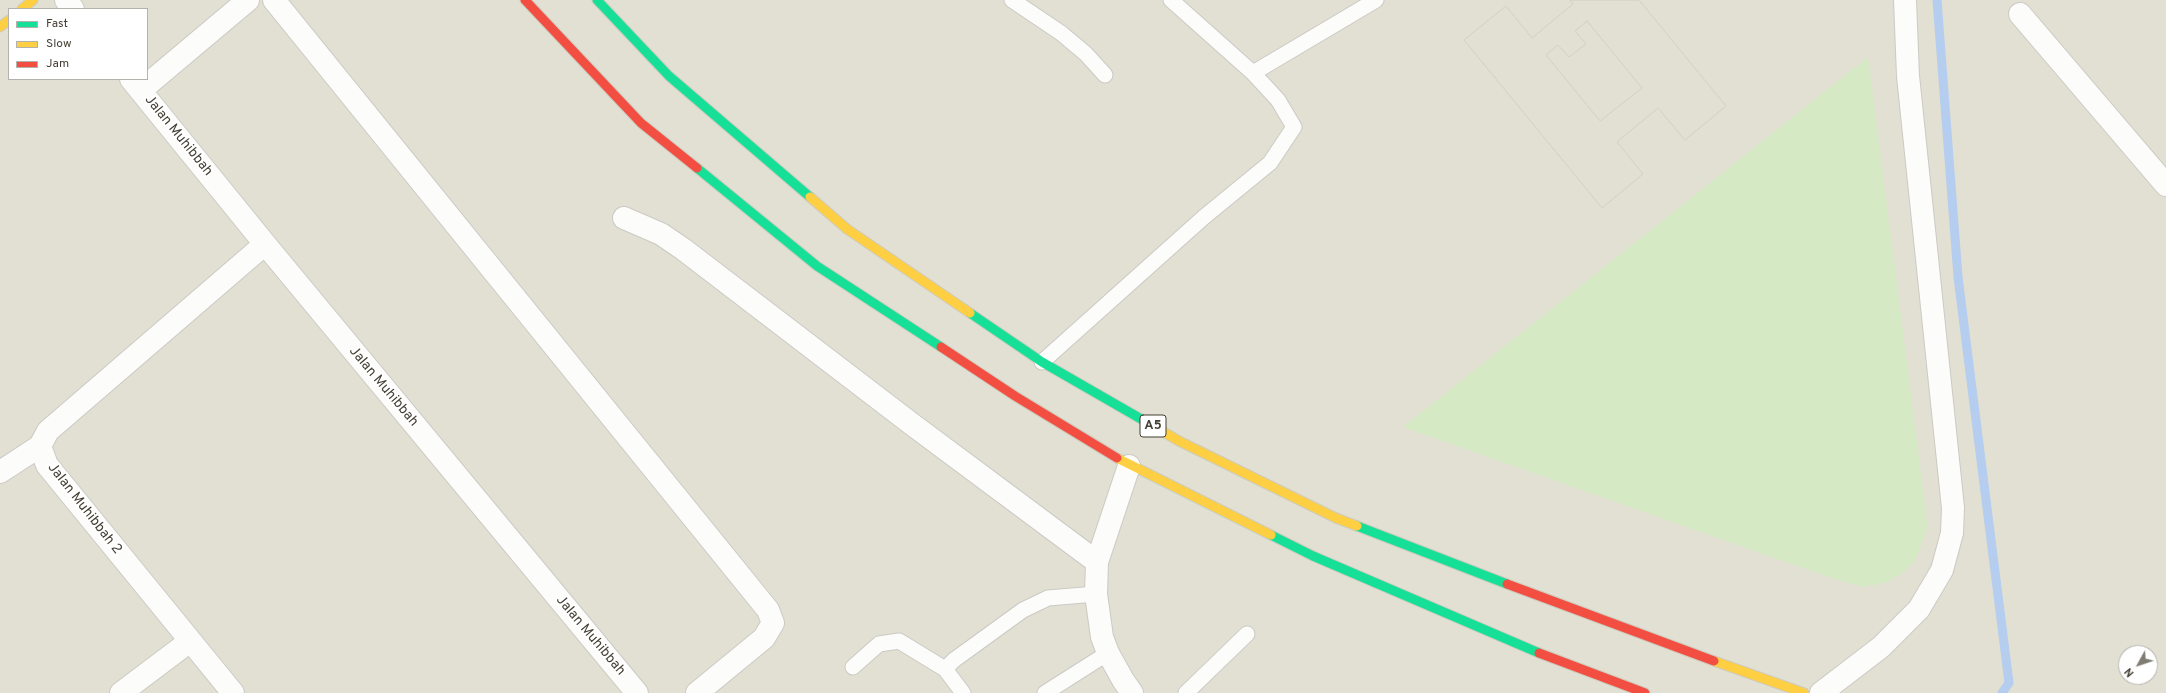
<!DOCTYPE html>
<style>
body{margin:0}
#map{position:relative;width:2166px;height:693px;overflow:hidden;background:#eeece6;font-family:Overpass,sans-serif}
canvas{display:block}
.legend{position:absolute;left:8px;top:8px;width:140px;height:72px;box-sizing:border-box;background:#fff;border:1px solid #b4b2ad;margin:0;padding:5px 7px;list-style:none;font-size:12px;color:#433f33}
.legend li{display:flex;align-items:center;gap:8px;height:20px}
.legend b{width:20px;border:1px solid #b4b2ad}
.north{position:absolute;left:2118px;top:645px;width:40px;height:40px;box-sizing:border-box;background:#fff;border:1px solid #b4b2ad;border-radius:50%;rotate:230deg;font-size:11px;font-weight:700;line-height:16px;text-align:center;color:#433f33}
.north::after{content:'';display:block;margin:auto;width:14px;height:18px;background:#7f7c72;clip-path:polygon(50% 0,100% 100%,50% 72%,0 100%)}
</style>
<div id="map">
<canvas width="2166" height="693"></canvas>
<ul class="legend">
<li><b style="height:5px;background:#16e098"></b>Fast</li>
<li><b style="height:5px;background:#ffcf43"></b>Slow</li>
<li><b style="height:5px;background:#f24e42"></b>Jam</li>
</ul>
<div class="north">N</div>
</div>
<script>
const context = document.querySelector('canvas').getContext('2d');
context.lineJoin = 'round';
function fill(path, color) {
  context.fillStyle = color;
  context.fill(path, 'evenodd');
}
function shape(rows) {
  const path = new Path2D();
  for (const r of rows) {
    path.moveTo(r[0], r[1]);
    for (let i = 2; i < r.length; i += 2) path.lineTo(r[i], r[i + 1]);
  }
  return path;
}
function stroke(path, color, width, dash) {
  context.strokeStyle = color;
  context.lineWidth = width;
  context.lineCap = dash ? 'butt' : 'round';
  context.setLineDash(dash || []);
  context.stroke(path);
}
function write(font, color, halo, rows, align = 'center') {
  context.font = font + ' Overpass,sans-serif';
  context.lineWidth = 4;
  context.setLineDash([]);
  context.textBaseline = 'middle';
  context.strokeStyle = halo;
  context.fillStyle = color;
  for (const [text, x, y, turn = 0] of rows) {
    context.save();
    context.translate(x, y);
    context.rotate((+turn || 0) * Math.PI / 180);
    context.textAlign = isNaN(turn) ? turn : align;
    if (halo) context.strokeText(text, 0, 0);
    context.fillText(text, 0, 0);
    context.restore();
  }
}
const residential = shape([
 [0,0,2166,0,2166,693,0,693],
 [9,9,147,9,147,79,9,79],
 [2126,653,2150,653,2150,677,2126,677]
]);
const green = shape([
 [1868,57,1926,513,1927,529,1915,561,1901,574,1885,583,1863,587,1834,579,1403,427]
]);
const stream = shape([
 [1937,0,1958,277,2009,683,2002,693]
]);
const building = shape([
 [1570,0,1639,0,1726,106,1685,140,1658,108,1617,142,1643,174,1602,208,1464,40,1506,6,1532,38,1573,4,1570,0],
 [1587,21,1642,88,1600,121,1546,55,1558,45,1569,57,1586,44,1575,31,1587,21],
 [1570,0,1639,0,1726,106,1685,140,1658,108,1617,142,1643,174,1602,208,1464,40,1506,6,1532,38,1573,4,1570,0],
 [1587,21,1642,88,1600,121,1546,55,1558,45,1569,57,1586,44,1575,31,1587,21]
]);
const lane = shape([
 [1012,0,1061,33,1086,54,1105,75],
 [1253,73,1376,0],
 [1042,362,1204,217,1270,163,1294,127,1278,100,1253,73,1171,0],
 [853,667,879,644,899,641,945,669,954,660,1023,610,1048,598,1096,594],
 [945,669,963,693],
 [1045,693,1108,653],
 [1186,693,1247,634]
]);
const street = shape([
 [66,0,73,9],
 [274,0,768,610,773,623,764,638,697,693],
 [2020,14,2166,185],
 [131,79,265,244,637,693],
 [141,90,248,0],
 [624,218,661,234,683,249,913,425,1097,562],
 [1129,466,1097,562,1096,594,1102,637,1108,653,1123,680,1132,693],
 [0,472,40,446],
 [121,693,190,641],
 [233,693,47,465,40,446,48,431,265,244],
 [1821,693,1881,647,1919,609,1942,570,1952,533,1953,508,1908,76,1905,0]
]);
const fast = shape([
 [597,0,669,76,810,197],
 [697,168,817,266,941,347],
 [970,313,1042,362,1155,427],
 [1357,526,1507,584],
 [1271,535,1313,556,1539,653]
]);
const slow = shape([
 [22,9,33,0],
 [0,27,9,20],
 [810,197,847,229,970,313],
 [1155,427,1179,441,1336,518,1357,526],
 [1117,458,1271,535],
 [1714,661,1804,693]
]);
const jam = shape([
 [525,0,641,123,697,168],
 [941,347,1015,396,1117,458],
 [1507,584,1714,661],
 [1539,653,1645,693]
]);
const shields = [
 [1153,426,26]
];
const shieldNames = [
 ["A5",1153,426]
];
const streetNames = [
 ["Jalan Muhibbah",178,136,51],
 ["Jalan Muhibbah",383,387,50],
 ["Jalan Muhibbah 2",84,509,52],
 ["Jalan Muhibbah",590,636,50]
];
fill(residential, '#e2dfd3');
fill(green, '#d5e9c4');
stroke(stream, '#b5cdee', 9);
fill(building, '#d7d5ce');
stroke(building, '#d6d4cc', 1);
stroke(lane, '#cccac4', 17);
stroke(street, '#cccac4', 24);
stroke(fast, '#cdcbbd', 11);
stroke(slow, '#cdcbbd', 11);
stroke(jam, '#cdcbbd', 11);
stroke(lane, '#fcfcfb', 15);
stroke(street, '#fcfcfb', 22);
stroke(fast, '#16e098', 9);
stroke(slow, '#ffcf43', 9);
stroke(jam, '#f24e42', 9);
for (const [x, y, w] of shields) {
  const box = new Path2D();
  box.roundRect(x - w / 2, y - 11, w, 22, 3);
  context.fillStyle = '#fff';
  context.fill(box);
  stroke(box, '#433f33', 1);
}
write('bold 13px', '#433f33', null, shieldNames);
write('14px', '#433f33', '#fff', streetNames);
</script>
